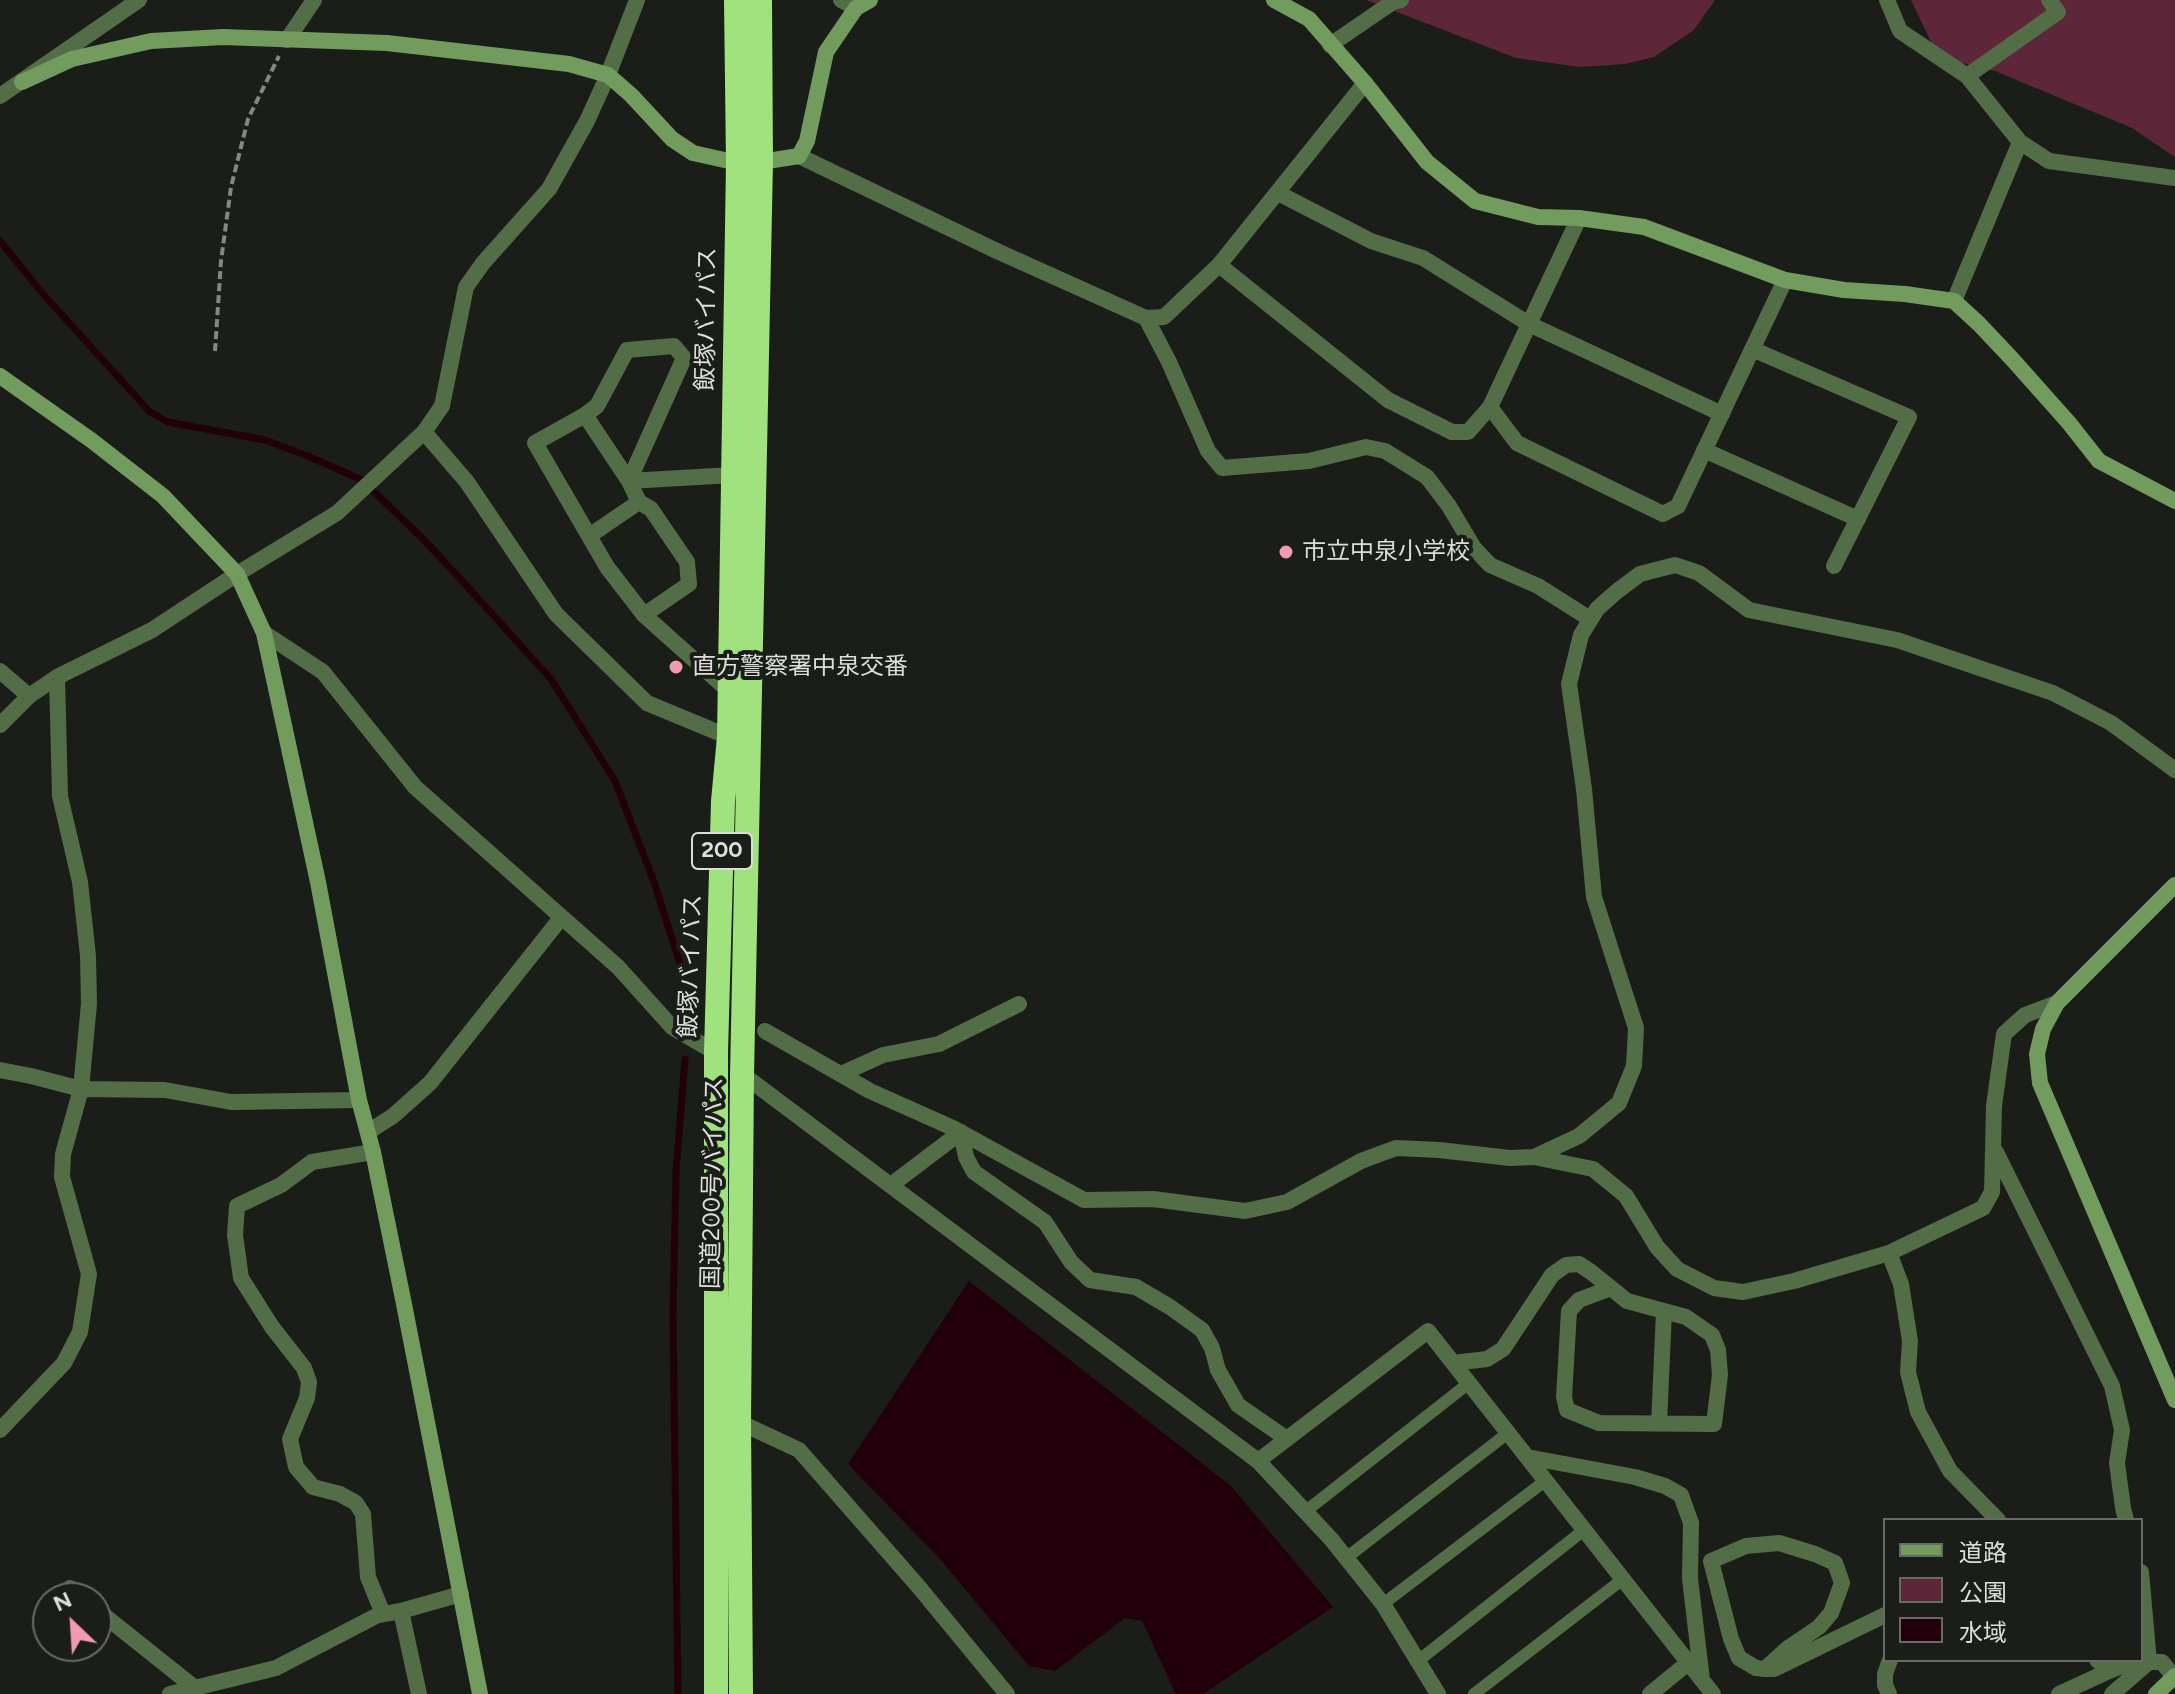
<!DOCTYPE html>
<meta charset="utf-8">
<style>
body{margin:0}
#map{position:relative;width:2175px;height:1694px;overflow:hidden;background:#1a1d18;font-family:Figtree,"Noto Sans JP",sans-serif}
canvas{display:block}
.legend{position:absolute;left:1883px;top:1518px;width:260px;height:144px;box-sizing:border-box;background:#1a1d18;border:2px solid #676a66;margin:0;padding:10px 14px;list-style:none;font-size:24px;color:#dbdeda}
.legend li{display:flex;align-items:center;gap:16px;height:40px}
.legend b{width:40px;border:2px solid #676a66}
.north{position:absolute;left:32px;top:1582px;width:80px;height:80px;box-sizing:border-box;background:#1a1d18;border:2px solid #676a66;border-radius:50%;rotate:335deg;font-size:22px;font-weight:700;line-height:32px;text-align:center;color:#dbdeda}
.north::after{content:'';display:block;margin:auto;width:28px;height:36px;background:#f19ab2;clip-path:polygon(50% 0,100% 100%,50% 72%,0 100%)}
</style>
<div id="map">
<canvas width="2175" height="1694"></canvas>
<ul class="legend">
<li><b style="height:10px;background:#729c5d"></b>道路</li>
<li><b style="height:22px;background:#5e2739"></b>公園</li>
<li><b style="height:22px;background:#22000b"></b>水域</li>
</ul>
<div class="north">N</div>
</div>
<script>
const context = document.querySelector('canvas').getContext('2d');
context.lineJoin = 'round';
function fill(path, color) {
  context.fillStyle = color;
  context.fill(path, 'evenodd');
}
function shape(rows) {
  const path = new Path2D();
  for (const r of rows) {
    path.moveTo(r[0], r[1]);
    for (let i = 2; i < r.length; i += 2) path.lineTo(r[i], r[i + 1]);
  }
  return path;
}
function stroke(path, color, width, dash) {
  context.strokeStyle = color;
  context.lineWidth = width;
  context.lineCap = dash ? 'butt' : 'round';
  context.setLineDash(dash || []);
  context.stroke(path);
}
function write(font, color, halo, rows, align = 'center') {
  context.font = font + ' Figtree,"Noto Sans JP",sans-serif';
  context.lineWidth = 8;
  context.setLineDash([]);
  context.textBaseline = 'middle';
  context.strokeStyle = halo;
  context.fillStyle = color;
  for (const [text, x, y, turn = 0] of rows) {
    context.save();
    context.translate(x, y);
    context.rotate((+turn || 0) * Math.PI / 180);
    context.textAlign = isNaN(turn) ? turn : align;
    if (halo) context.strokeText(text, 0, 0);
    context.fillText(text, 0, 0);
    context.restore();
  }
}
const green = shape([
 [1366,0,1715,0,1694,30,1654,57,1625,64,1580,67,1516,58],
 [1911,0,2175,0,2175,157,2132,128,1995,71,1953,61,1934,48]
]);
const water = shape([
 [969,1281,1231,1486,1333,1607,1203,1694,1176,1694,1142,1621,1125,1618,1055,1671,1029,1666,941,1560,848,1464]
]);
const stream = shape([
 [0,241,43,294,150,412,168,422,265,440,310,457,362,480,424,540,454,572,551,679,615,781,654,882,685,979],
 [678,1694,673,1315,676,1172,685,1059]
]);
const path = shape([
 [215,351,221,261,231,187,248,119,279,56]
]);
const lane = shape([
 [1306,1511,1469,1383],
 [1346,1558,1508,1433],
 [1383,1604,1545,1481],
 [1418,1661,1584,1530],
 [1474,1694,1623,1579]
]);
const street = shape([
 [841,0,856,8],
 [1887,0,1900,31,1967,76,2020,142,2049,161,2175,178],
 [287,40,314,0],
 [1330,45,1393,2,1401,0],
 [1967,76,2058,12,2049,0],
 [0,96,139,0],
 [799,156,999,252,1146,318,1164,317,1219,265,1365,83],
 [1278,193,1371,241,1423,258,1529,324,1722,414],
 [1219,265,1388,400,1452,432,1468,432,1490,407,1579,218],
 [1954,301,2020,142],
 [1146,318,1169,362,1208,451,1222,468,1309,461,1366,447,1385,451,1427,477,1449,506,1474,548,1490,565,1538,586,1590,619],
 [1752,349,1909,417,1834,566],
 [1490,407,1517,443,1663,514,1678,506,1785,280],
 [585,415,597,406,627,350,674,346,684,358,629,481,639,502,589,536],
 [424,432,467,482,556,614,647,703,729,737],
 [1704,450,1858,519],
 [639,502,651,509,687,562,689,584,644,615],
 [264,633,323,672,415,787,618,967,672,1027,720,1055],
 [0,671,29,696],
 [729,691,644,615,607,567,535,443,585,415,629,481,732,475],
 [0,725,29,696,57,677,152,630,237,574,337,513,424,432,442,406,466,287,483,263,549,189,587,121,608,75,637,0],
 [765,1031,870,1091,953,1128,1084,1200,1153,1199,1245,1211,1287,1202,1361,1161,1396,1148,1439,1150,1510,1158,1534,1157,1593,1169,1626,1196,1657,1247,1677,1269,1714,1288,1743,1292,1794,1281,1889,1253,1983,1208,1992,1192,1994,1106,2004,1034,2025,1015,2057,1003],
 [0,1070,31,1076,81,1089,165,1090,231,1102,359,1100],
 [738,1071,1258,1461,1331,1539,1383,1604,1438,1694],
 [841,1074,883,1055,939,1044,1019,1004],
 [368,1132,393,1116,430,1083,561,918],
 [373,1152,312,1162,281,1185,237,1206,235,1235,241,1278,272,1327,304,1368,309,1382,307,1398,290,1439,296,1467,313,1487,340,1494,356,1503,363,1514,368,1577,383,1614],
 [1996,1152,2112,1386,2122,1430,2117,1463,2123,1508,2126,1520],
 [1534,1157,1579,1136,1619,1103,1634,1066,1636,1028,1594,897,1584,789,1569,684,1581,635,1597,609,1616,592,1640,574,1675,565,1699,573,1749,610,1897,640,2053,693,2111,723,2175,770],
 [891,1185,961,1132,966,1157,974,1172,1045,1222,1071,1262,1090,1280,1136,1287,1170,1307,1202,1330,1212,1348,1218,1370,1238,1405,1287,1439],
 [1889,1253,1901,1284,1910,1341,1908,1372,1918,1412,1950,1471,1998,1520],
 [1453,1363,1487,1359,1503,1349,1552,1275,1566,1265,1579,1264,1591,1272,1611,1288,1627,1301,1686,1317,1712,1335,1718,1350,1720,1375,1714,1424,1599,1423,1567,1410,1564,1397,1569,1311,1579,1300,1611,1288],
 [739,1422,799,1450,918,1586,1007,1694],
 [1659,1424,1664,1311],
 [0,1430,64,1363,80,1332,89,1274,62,1177,63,1154,81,1089,89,1004,88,956,80,882,60,796,57,677],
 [1527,1457,1635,1477,1665,1486,1681,1495,1691,1523,1690,1579,1702,1680],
 [1258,1461,1428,1331,1713,1694],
 [70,1588,82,1598],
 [96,1609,195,1688],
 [401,1611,419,1694],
 [2097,1660,2109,1671,2134,1661,2149,1662,2141,1572],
 [1765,1669,1788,1648,1819,1627,1831,1613,1842,1583,1835,1563,1815,1554,1779,1543,1746,1546,1711,1561,1731,1639,1739,1658,1756,1668,1765,1669,1774,1669,1885,1615],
 [170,1694,276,1668,378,1615,401,1611,461,1594],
 [1650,1694,1688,1663],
 [1889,1694,1885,1685,1885,1674,1890,1660],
 [2059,1694,2109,1671],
 [2112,1694,2149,1662,2162,1662,2174,1677]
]);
const secondary = shape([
 [1274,0,1309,19,1365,83,1427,162,1475,201,1538,217,1579,218,1644,227,1785,280,1844,290,1905,294,1954,301,1979,324,2013,360,2069,423,2099,461,2175,501],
 [22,82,72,59,151,41,223,37,387,43,569,64,608,75,631,95,672,139,693,153,738,163,761,162,799,156,807,141,826,52,856,8,870,0],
 [0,376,91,440,163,496,237,574,264,633,318,882,359,1100,373,1152,404,1304,480,1694],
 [2175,885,2057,1003,2043,1029,2037,1054,2040,1083,2175,1400],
 [2156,1694,2175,1676]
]);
const highway = shape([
 [716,1694,716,1052,723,801,729,737,738,163,736,0],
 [741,1694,739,1422,742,1075,761,162,760,0]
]);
const markers = [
 [1286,552,8,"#f19ab2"],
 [676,667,8,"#f19ab2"]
];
const shields = [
 [722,851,60]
];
const shieldNames = [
 ["200",722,851]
];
const streetNames = [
 ["飯塚バイパス",707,319,-89],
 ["飯塚バイパス",691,966,-88],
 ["国道200号バイパス",713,1183,-89]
];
const poiNames = [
 ["市立中泉小学校",1302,552],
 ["直方警察署中泉交番",692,667]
];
fill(green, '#5e2739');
fill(water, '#22000b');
stroke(stream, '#22000b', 7);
stroke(path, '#848783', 4, [8, 4]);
stroke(lane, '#536d47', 12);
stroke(street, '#536d47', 16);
stroke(secondary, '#729c5d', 16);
stroke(highway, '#a0e27d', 24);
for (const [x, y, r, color] of markers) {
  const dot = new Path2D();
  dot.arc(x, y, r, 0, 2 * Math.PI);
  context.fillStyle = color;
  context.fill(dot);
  stroke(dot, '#1a1d18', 3);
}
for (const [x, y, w] of shields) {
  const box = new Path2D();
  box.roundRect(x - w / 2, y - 18, w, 36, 6);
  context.fillStyle = '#1a1d18';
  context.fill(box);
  stroke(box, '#dbdeda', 2);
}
write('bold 22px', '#dbdeda', null, shieldNames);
write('24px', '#dbdeda', '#1a1d18', streetNames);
write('24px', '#dbdeda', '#1a1d18', poiNames, 'left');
</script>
